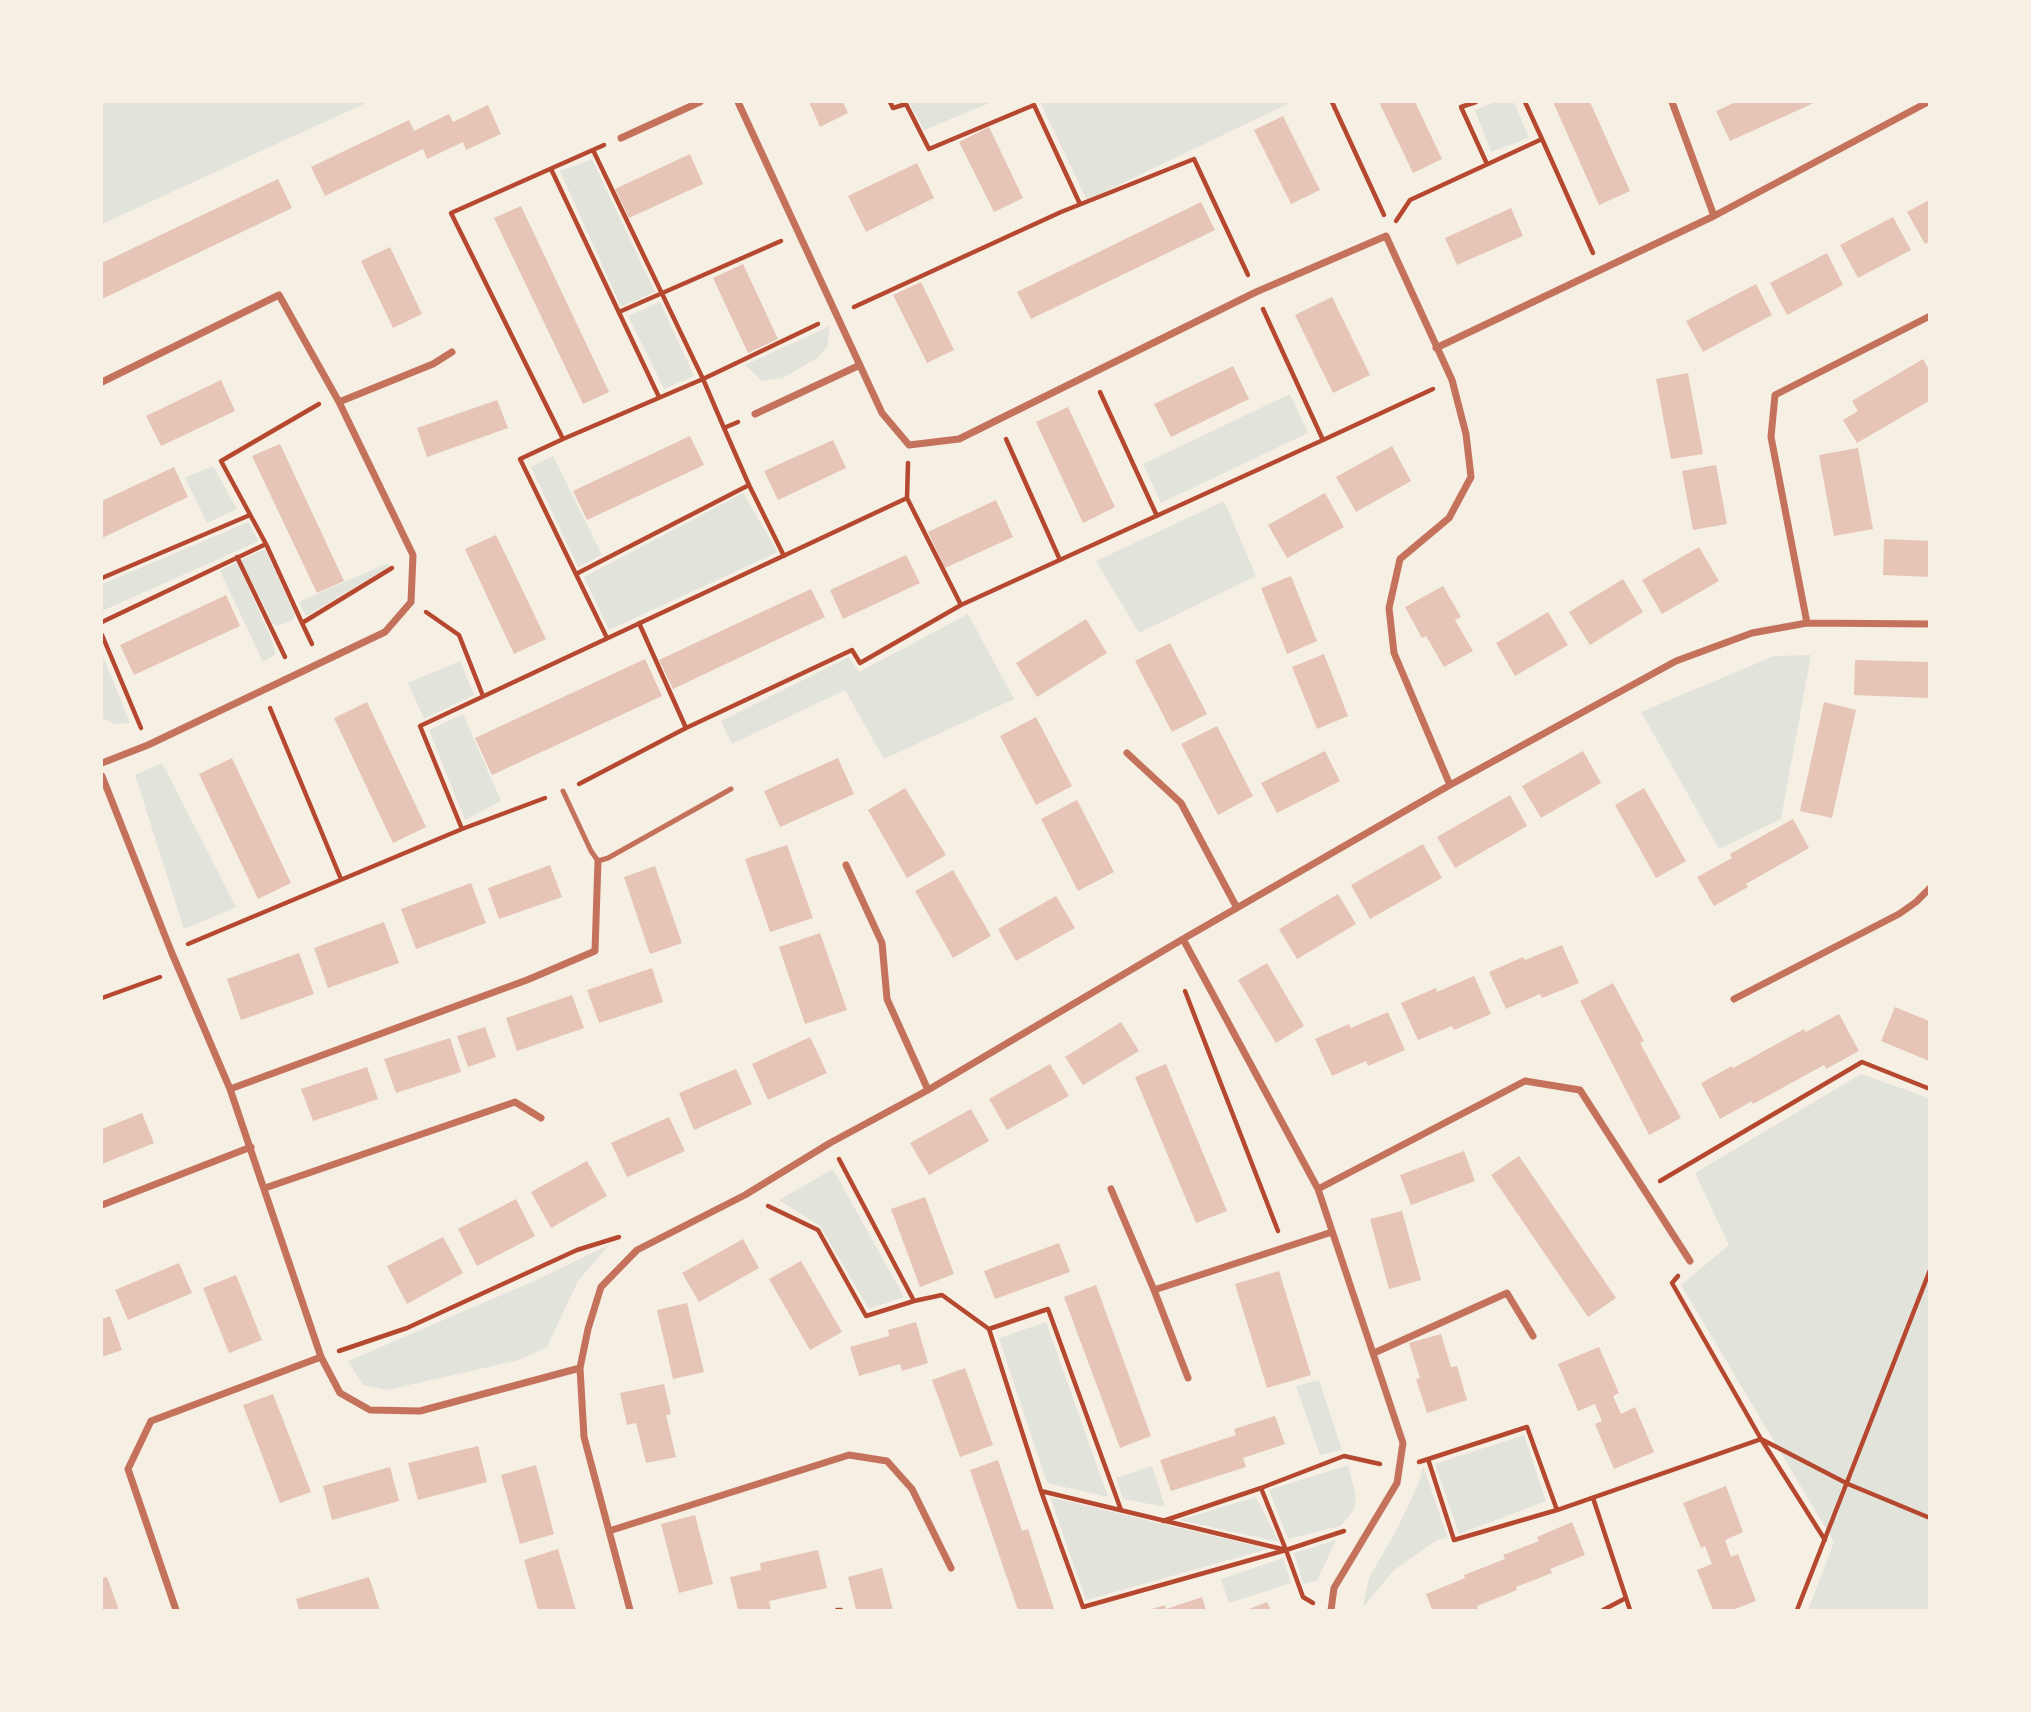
<!DOCTYPE html>
<style>
body{margin:0}
#map{position:relative;width:2031px;height:1712px;overflow:hidden;background:#f6efe4;font-family:"Zilla Slab",serif}
canvas{display:block}
.frame{position:absolute;inset:0;border:103px solid #f6efe4;pointer-events:none}
</style>
<div id="map">
<canvas width="2031" height="1712"></canvas>
<div class="frame"></div>
</div>
<script>
const context = document.querySelector('canvas').getContext('2d');
context.lineJoin = 'round';
function fill(path, color) {
  context.fillStyle = color;
  context.fill(path, 'evenodd');
}
function shape(rows) {
  const path = new Path2D();
  for (const r of rows) {
    path.moveTo(r[0], r[1]);
    for (let i = 2; i < r.length; i += 2) path.lineTo(r[i], r[i + 1]);
  }
  return path;
}
function stroke(path, color, width, dash) {
  context.strokeStyle = color;
  context.lineWidth = width;
  context.lineCap = dash ? 'butt' : 'round';
  context.setLineDash(dash || []);
  context.stroke(path);
}
const green = shape([
 [102,102,368,102,102,224],
 [909,102,992,102,924,130],
 [1040,102,1292,102,1087,200],
 [1496,102,1514,102,1529,138,1491,152,1475,110],
 [592,159,655,292,621,307,560,171],
 [660,302,694,376,664,389,628,316],
 [830,326,827,347,817,358,783,378,762,381,745,365],
 [1290,394,1308,433,1161,503,1143,464],
 [553,456,602,555,578,567,531,467],
 [213,466,237,509,207,523,185,478],
 [743,493,778,552,609,630,584,577],
 [1224,501,1256,576,1139,633,1096,561],
 [248,522,259,541,102,611,102,584],
 [265,549,295,615,293,620,278,626,273,624,241,560],
 [237,562,271,638,276,654,263,662,220,571],
 [388,563,389,567,306,616,299,602],
 [968,614,1014,699,884,759,845,690,732,744,721,721,849,657,859,672],
 [102,654,130,723,115,724,102,718],
 [1811,655,1781,819,1719,849,1641,712,1774,656],
 [460,661,474,695,424,719,408,683],
 [463,714,501,801,465,820,429,730],
 [162,763,236,907,184,929,135,775],
 [1861,1074,1929,1098,1929,1610,1808,1610,1834,1542,1681,1285,1729,1245,1695,1173],
 [833,1169,904,1297,869,1309,820,1226,779,1200],
 [609,1245,578,1281,547,1347,519,1360,387,1390,363,1385,348,1361,534,1281],
 [1046,1322,1108,1497,1047,1483,999,1338],
 [1319,1380,1342,1450,1320,1455,1296,1386],
 [1524,1435,1546,1501,1459,1534,1435,1464],
 [1348,1465,1356,1496,1354,1509,1347,1519,1340,1526,1288,1539,1269,1490],
 [1152,1466,1165,1507,1123,1499,1116,1478],
 [1423,1466,1448,1538,1437,1540,1394,1570,1363,1607,1369,1578,1397,1529,1420,1480],
 [1050,1497,1268,1549,1086,1600],
 [1256,1497,1279,1542,1179,1520],
 [1336,1540,1317,1581,1303,1584,1294,1553],
 [1283,1558,1291,1583,1229,1603,1221,1579]
]);
const building = shape([
 [809,102,843,102,848,113,820,127],
 [1379,102,1415,102,1442,159,1413,173],
 [1553,102,1590,102,1630,191,1599,205],
 [1736,102,1816,102,1730,141,1716,111],
 [488,105,501,134,466,150,463,142,427,159,423,149,325,196,311,167,409,120,414,131,449,114,453,122],
 [1283,116,1320,190,1291,204,1254,130],
 [989,127,1023,198,994,212,959,142],
 [690,154,703,184,629,218,615,189],
 [917,163,934,198,866,232,848,196],
 [278,179,292,208,102,299,102,263],
 [1929,200,1929,242,1925,244,1907,212],
 [1201,202,1215,230,1031,319,1017,292],
 [521,206,609,392,583,404,494,218],
 [1511,208,1523,236,1457,265,1445,238],
 [1893,217,1911,250,1858,278,1840,245],
 [390,247,422,314,393,328,361,261],
 [1827,253,1843,285,1787,315,1770,283],
 [743,264,778,339,748,353,713,278],
 [921,282,954,350,927,363,893,295],
 [1756,284,1772,315,1703,352,1686,321],
 [1332,297,1370,375,1333,393,1295,315],
 [1923,359,1929,370,1929,401,1857,443,1843,420,1858,411,1852,401],
 [1233,366,1249,399,1171,437,1154,404],
 [1688,373,1703,454,1671,459,1656,379],
 [221,380,235,411,161,446,146,416],
 [497,400,508,428,427,457,417,428],
 [1068,407,1115,507,1083,523,1036,422],
 [690,436,704,465,587,520,573,491],
 [833,440,846,468,778,500,764,471],
 [280,444,344,581,317,593,252,456],
 [1392,446,1411,481,1356,512,1336,477],
 [1858,448,1873,529,1834,536,1819,455],
 [1716,465,1727,524,1693,530,1682,471],
 [174,467,188,497,102,538,102,501],
 [1325,493,1344,527,1287,558,1268,525],
 [996,500,1013,537,945,568,928,532],
 [496,535,546,639,514,654,465,549],
 [1884,539,1929,541,1929,577,1883,575],
 [1699,547,1719,581,1662,614,1642,580],
 [906,555,920,583,843,619,830,590],
 [1291,576,1317,641,1287,654,1261,588],
 [1623,579,1643,612,1590,645,1569,612],
 [1443,586,1461,617,1455,620,1473,651,1444,667,1426,636,1422,638,1405,607],
 [811,589,825,617,673,689,659,660],
 [226,595,240,626,134,675,120,645],
 [1548,612,1568,645,1515,676,1496,643],
 [1086,619,1107,653,1037,697,1016,663],
 [1170,643,1207,714,1172,732,1135,661],
 [1324,654,1348,716,1317,729,1292,667],
 [645,659,662,696,492,775,475,738],
 [1855,660,1929,662,1929,698,1854,695],
 [367,702,426,827,393,843,334,718],
 [1824,702,1856,710,1832,818,1800,811],
 [1036,717,1072,786,1036,805,1000,736],
 [1217,726,1253,796,1218,815,1181,744],
 [1325,751,1340,781,1277,813,1261,783],
 [1583,751,1601,783,1541,818,1522,786],
 [232,758,291,883,258,899,199,774],
 [838,758,854,794,780,827,764,791],
 [905,788,946,855,907,878,868,810],
 [1644,788,1686,861,1656,878,1615,805],
 [1510,795,1527,826,1455,868,1437,837],
 [1077,800,1114,872,1078,891,1041,819],
 [1793,819,1809,848,1746,884,1748,887,1714,906,1697,877,1732,858,1730,854],
 [1423,844,1442,878,1370,919,1351,885],
 [787,845,813,918,770,932,745,859],
 [550,865,562,897,499,919,488,888],
 [655,866,682,943,650,954,624,877],
 [953,870,991,936,953,958,915,891],
 [471,883,486,923,416,949,401,909],
 [1338,894,1356,924,1297,959,1279,929],
 [1056,896,1075,928,1016,961,998,929],
 [384,922,399,963,328,988,314,948],
 [820,933,847,1010,805,1024,779,947],
 [1562,945,1579,983,1542,998,1540,994,1506,1009,1489,972,1523,957,1525,960],
 [299,953,314,994,241,1020,227,979],
 [1267,963,1304,1026,1276,1043,1238,980],
 [652,968,663,1002,599,1023,587,990],
 [1474,976,1491,1014,1454,1030,1452,1026,1418,1040,1401,1003,1436,988,1437,992],
 [1613,983,1644,1041,1640,1043,1681,1118,1649,1135,1580,1001],
 [572,995,584,1028,517,1051,506,1018],
 [1895,1007,1929,1021,1929,1061,1881,1041],
 [1388,1012,1405,1050,1368,1066,1366,1061,1332,1076,1315,1039,1349,1024,1351,1028],
 [1839,1014,1859,1051,1826,1069,1824,1065,1753,1104,1752,1101,1720,1119,1701,1083,1732,1066,1733,1068,1804,1029,1806,1032],
 [1121,1022,1139,1051,1083,1085,1065,1057],
 [485,1027,496,1057,468,1067,457,1036],
 [810,1037,827,1073,768,1100,752,1064],
 [450,1038,461,1072,396,1093,384,1059],
 [1050,1064,1069,1096,1007,1130,989,1099],
 [1166,1064,1227,1211,1196,1223,1135,1077],
 [367,1067,378,1099,313,1121,301,1089],
 [736,1069,752,1104,694,1130,679,1093],
 [971,1109,989,1141,929,1175,910,1143],
 [142,1113,154,1143,102,1164,102,1129],
 [669,1117,685,1151,627,1177,611,1143],
 [1464,1151,1475,1181,1411,1205,1400,1175],
 [1519,1156,1616,1298,1588,1317,1491,1175],
 [587,1161,607,1196,551,1228,531,1192],
 [925,1197,954,1274,920,1287,891,1209],
 [516,1199,535,1236,477,1266,458,1229],
 [1402,1211,1421,1280,1389,1289,1370,1219],
 [443,1237,463,1273,407,1304,387,1266],
 [743,1239,759,1268,699,1302,682,1273],
 [1059,1243,1070,1272,995,1299,984,1271],
 [801,1261,842,1332,810,1350,769,1279],
 [179,1263,192,1293,128,1320,115,1290],
 [1279,1271,1311,1375,1267,1388,1235,1284],
 [236,1275,262,1340,229,1353,203,1288],
 [1096,1285,1151,1436,1120,1448,1064,1297],
 [687,1303,704,1372,673,1379,657,1310],
 [110,1316,122,1350,102,1357,102,1319],
 [916,1322,928,1363,902,1371,900,1364,859,1376,850,1347,889,1336,888,1330],
 [1441,1334,1451,1367,1457,1366,1467,1400,1427,1413,1416,1379,1420,1378,1409,1343],
 [1599,1347,1619,1393,1613,1396,1621,1414,1635,1407,1654,1452,1614,1469,1595,1424,1602,1421,1595,1404,1578,1411,1558,1364],
 [965,1368,993,1445,960,1457,932,1380],
 [664,1384,671,1414,666,1415,676,1457,646,1463,636,1423,627,1425,620,1393],
 [273,1394,311,1492,280,1503,243,1405],
 [1275,1416,1285,1444,1243,1458,1246,1467,1171,1491,1160,1460,1236,1435,1234,1429],
 [478,1446,487,1482,418,1500,408,1463],
 [998,1460,1022,1531,1028,1529,1054,1609,1018,1610,970,1470],
 [536,1465,554,1534,520,1544,501,1475],
 [390,1467,399,1501,332,1520,323,1486],
 [1726,1486,1743,1532,1725,1540,1731,1557,1738,1554,1756,1601,1732,1610,1713,1610,1697,1570,1712,1564,1705,1546,1701,1548,1683,1503],
 [695,1515,713,1584,679,1593,661,1524],
 [1572,1522,1585,1555,1550,1569,1552,1573,1516,1587,1517,1590,1477,1606,1478,1609,1475,1610,1432,1610,1426,1594,1465,1578,1464,1575,1505,1559,1503,1555,1539,1541,1537,1537],
 [558,1549,576,1610,538,1610,524,1560],
 [818,1550,827,1588,769,1601,771,1610,738,1610,730,1577,761,1570,760,1563],
 [882,1568,893,1610,856,1610,848,1577],
 [107,1577,119,1610,102,1610,102,1578],
 [369,1577,380,1610,299,1610,296,1599],
 [1202,1597,1206,1610,1148,1610,1165,1605,1166,1609],
 [1267,1602,1271,1610,1246,1610]
]);
const path = shape([
 [890,102,893,108,906,104,929,149,1034,105,1080,204],
 [1332,102,1384,215],
 [1476,102,1461,107,1487,164],
 [1542,139,1593,253],
 [604,145,451,213,563,439,520,459,607,638],
 [593,150,703,379,818,324],
 [551,169,659,397],
 [1396,221,1410,200,1542,139,1525,102],
 [854,307,1061,212,1194,159,1248,275],
 [619,312,781,241],
 [1100,392,1157,516],
 [319,404,221,461,266,544,302,623,392,568],
 [563,439,703,379,724,428],
 [1006,439,1060,560],
 [1323,440,1433,389],
 [749,485,784,556],
 [907,498,961,605,1323,440,1263,309],
 [237,557,285,657],
 [576,574,749,485,724,428,738,422],
 [102,578,250,515],
 [426,612,459,635,483,696],
 [102,622,266,544],
 [302,623,312,644],
 [639,623,686,728],
 [102,635,141,728],
 [270,708,341,879],
 [579,784,686,728,852,650,860,663,961,605],
 [462,829,545,798],
 [188,944,462,829,420,726,907,498,908,463],
 [1185,991,1278,1231],
 [102,998,160,977],
 [839,1159,914,1301,942,1295,989,1329,1041,1491,1286,1550,1344,1531],
 [1660,1181,1862,1062,1930,1089],
 [768,1206,818,1230,866,1316,914,1301],
 [1678,1276,1672,1283,1761,1439,1825,1540],
 [989,1329,1048,1309,1121,1510],
 [339,1351,407,1328,577,1250,619,1237],
 [1428,1459,1454,1540,1557,1510],
 [1419,1462,1527,1427,1557,1510,1761,1439,1848,1484,1930,1518],
 [1261,1488,1344,1456,1380,1464],
 [1041,1491,1084,1610],
 [1593,1498,1630,1610],
 [1286,1550,1303,1597,1313,1603],
 [1083,1607,1286,1550,1261,1488,1163,1521],
 [837,1610,841,1610],
 [1603,1610,1626,1598],
 [1797,1610,1930,1270]
]);
const service = shape([
 [563,791,591,851,598,861,608,858,731,789]
]);
const minor = shape([
 [738,102,882,413,909,445,959,439,1256,292,1386,236,1452,380,1466,434,1471,477,1449,518,1400,559,1389,608,1394,653,1450,785],
 [1672,102,1714,216],
 [621,138,700,102],
 [1436,348,1714,216,1928,102],
 [102,382,279,295,339,402,413,555,411,602,385,632,148,745,102,763],
 [339,402,433,364,452,352],
 [755,414,860,365],
 [1807,623,1771,437,1775,395,1930,316],
 [1127,753,1181,803,1237,908],
 [102,776,171,951,230,1089,321,1357,340,1393,370,1410,420,1411,580,1368],
 [846,865,882,943,887,999,928,1090],
 [1183,939,1318,1189,1403,1443,1397,1483,1334,1588,1331,1610],
 [1734,999,1899,914,1916,902,1930,888],
 [230,1089,527,980,595,951,598,861],
 [265,1188,515,1102,541,1118],
 [1111,1189,1154,1290,1188,1378],
 [1318,1189,1525,1081,1580,1090,1690,1261],
 [102,1205,251,1147],
 [1154,1290,1332,1232],
 [1374,1353,1507,1293,1533,1336],
 [609,1531,849,1455,887,1461,912,1489,951,1568],
 [176,1610,128,1469,151,1421,321,1357],
 [630,1610,584,1437,580,1368,588,1329,601,1287,637,1250,745,1195,830,1143,928,1090,1183,939,1450,785,1676,661,1752,633,1807,623,1930,624]
]);
fill(green, '#e2e4dc');
fill(building, '#e6c5b7');
stroke(path, '#b5482f', 4.5);
stroke(service, '#c5725c', 5);
stroke(minor, '#c5725c', 7);
</script>
